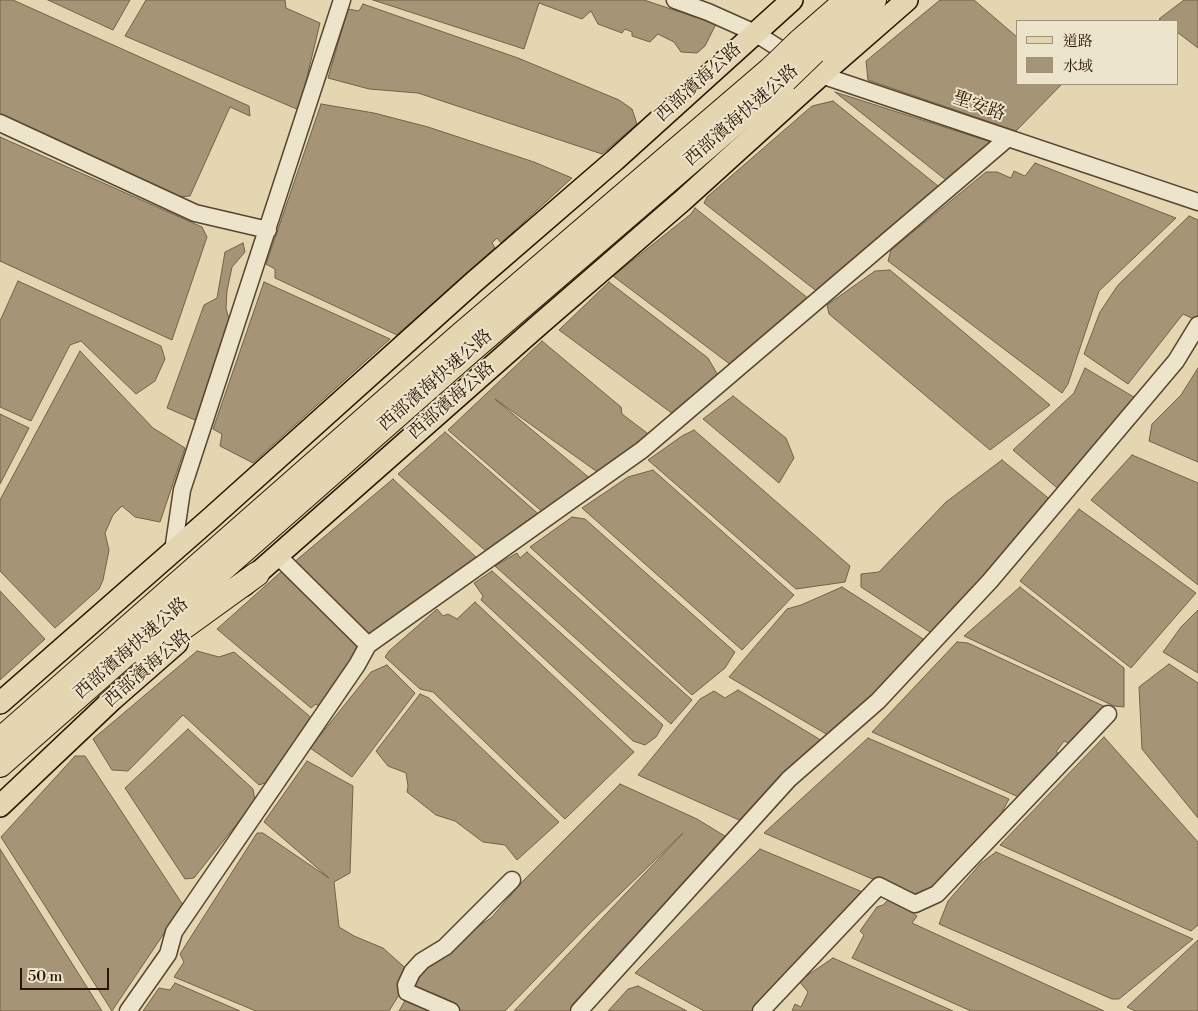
<!DOCTYPE html>
<meta charset="utf-8">
<style>
body{margin:0}
#map{position:relative;width:1198px;height:1011px;overflow:hidden;background:#e4d6b1;font-family:"Libre Bodoni","Noto Serif TC",serif}
canvas{display:block}
.legend{position:absolute;left:1016px;top:20px;width:162px;height:65px;box-sizing:border-box;background:#ede4cc;border:1px solid #9f917b;margin:0;padding:6px 9px;list-style:none;font-size:15px;color:#2b1401}
.legend li{display:flex;align-items:center;gap:10px;height:25px}
.legend b{width:25px;border:1px solid #9f917b}
.scale{position:absolute;left:20px;top:968px;width:89px;height:22px;box-sizing:border-box;border:2px solid #2b1401;border-top:0;padding-left:6px;font-size:15px;line-height:18px;white-space:nowrap;color:#2b1401;-webkit-text-stroke:4px #ede4cc;paint-order:stroke}
</style>
<div id="map">
<canvas width="1198" height="1011"></canvas>
<ul class="legend">
<li><b style="height:6px;background:#e4d6b1"></b>道路</li>
<li><b style="height:14px;background:#a59475"></b>水域</li>
</ul>
<div class="scale">50 m</div>
</div>
<script>
const context = document.querySelector('canvas').getContext('2d');
context.lineJoin = 'round';
function fill(path, color) {
  context.fillStyle = color;
  context.fill(path, 'evenodd');
}
function shape(rows) {
  const path = new Path2D();
  for (const r of rows) {
    path.moveTo(r[0], r[1]);
    for (let i = 2; i < r.length; i += 2) path.lineTo(r[i], r[i + 1]);
  }
  return path;
}
function stroke(path, color, width, dash) {
  context.strokeStyle = color;
  context.lineWidth = width;
  context.lineCap = dash ? 'butt' : 'round';
  context.setLineDash(dash || []);
  context.stroke(path);
}
function write(font, color, halo, rows, align = 'center') {
  context.font = font + ' "Libre Bodoni","Noto Serif TC",serif';
  context.lineWidth = 4;
  context.setLineDash([]);
  context.textBaseline = 'middle';
  context.strokeStyle = halo;
  context.fillStyle = color;
  for (const [text, x, y, turn = 0] of rows) {
    context.save();
    context.translate(x, y);
    context.rotate((+turn || 0) * Math.PI / 180);
    context.textAlign = isNaN(turn) ? turn : align;
    if (halo) context.strokeText(text, 0, 0);
    context.fillText(text, 0, 0);
    context.restore();
  }
}
const water = shape([
 [0,0,13,0,249,106,250,116,230,107,190,196,178,197,0,114,0,0],
 [48,0,130,0,113,30,48,0],
 [146,0,285,0,286,8,320,23,299,110,125,36,146,0],
 [373,0,644,0,716,24,705,46,697,53,681,52,674,42,658,34,650,42,632,36,632,32,625,29,622,33,598,24,591,11,582,19,539,3,524,49,373,0],
 [940,0,974,0,1017,37,1017,84,1062,84,1016,131,868,80,866,61,940,0],
 [1184,0,1198,0,1198,48,1177,32,1177,21,1162,21,1159,19,1184,0],
 [363,4,518,58,619,100,632,109,637,124,602,154,418,93,369,89,328,78,348,9,359,11,363,4],
 [835,92,997,144,951,184,835,92],
 [833,101,943,190,819,293,704,203,707,197,812,106,833,101],
 [321,104,374,113,428,127,534,162,572,178,501,243,497,238,492,243,495,248,397,335,275,278,275,269,266,264,321,104],
 [0,137,202,227,207,237,172,340,0,261,0,137],
 [1035,163,1176,218,1099,291,1068,384,1062,393,888,261,891,250,986,172,997,172,1011,178,1014,171,1025,176,1035,163],
 [695,208,809,299,731,365,613,276,691,214,695,208],
 [1189,216,1198,220,1198,321,1183,314,1128,384,1084,354,1100,312,1118,285,1189,216],
 [243,243,245,252,232,267,227,291,226,308,230,323,201,412,195,420,167,408,204,305,217,298,225,252,243,243],
 [890,270,1050,405,990,450,829,314,827,305,875,271,890,270],
 [18,281,161,346,165,359,155,381,136,394,81,341,70,345,31,421,0,407,0,321,18,281],
 [264,282,390,339,253,463,220,446,222,434,213,429,264,282],
 [609,282,708,358,719,377,673,414,559,330,609,282],
 [542,341,621,407,622,414,651,436,603,476,495,399,592,480,546,515,448,430,542,341],
 [80,351,153,428,185,448,160,522,135,517,122,506,113,515,105,533,109,550,103,580,99,589,55,628,0,571,0,500,80,351],
 [1085,368,1144,403,1063,493,1013,450,1074,393,1085,368],
 [1198,368,1198,462,1149,441,1152,424,1181,395,1198,368],
 [733,396,786,438,794,458,779,483,703,419,733,396],
 [0,414,29,428,0,484,0,414],
 [694,430,850,566,845,582,796,589,648,460,682,436,694,430],
 [445,432,543,518,487,552,398,474,445,432],
 [1132,455,1198,483,1198,585,1091,500,1132,455],
 [1002,460,1058,506,936,636,861,587,861,574,879,572,946,502,1002,460],
 [653,470,794,595,742,650,582,508,628,477,653,470],
 [393,479,478,559,369,635,293,563,393,479],
 [1079,509,1196,593,1131,668,1020,581,1079,509],
 [572,517,585,519,735,652,725,668,692,695,530,547,572,517],
 [527,552,692,700,671,724,495,566,517,553,520,558,527,552],
 [282,571,364,653,323,709,316,704,311,708,217,629,282,571],
 [492,571,663,725,656,737,645,745,633,741,481,600,483,596,474,583,492,571],
 [842,587,931,644,833,738,729,677,787,609,801,605,842,587],
 [1020,587,1124,668,1124,707,1114,706,964,636,1020,587],
 [0,591,45,639,0,680,0,591],
 [475,602,634,752,565,819,433,692,420,689,385,657,389,651,437,609,443,616,448,614,457,619,475,602],
 [1198,610,1198,673,1163,652,1181,627,1198,610],
 [957,642,968,643,1110,709,1081,750,1064,741,1056,752,1068,759,1030,802,872,732,957,642],
 [197,651,219,657,234,652,314,720,268,782,259,785,183,715,128,771,112,770,93,739,197,651],
 [1169,664,1198,683,1198,818,1142,749,1139,687,1169,664],
 [387,665,415,693,352,777,310,748,371,672,387,665],
 [738,690,829,745,748,824,638,775,700,699,714,691,725,698,738,690],
 [420,694,429,698,559,822,517,860,505,845,483,842,455,821,436,815,407,792,408,786,406,773,388,766,376,751,420,694],
 [188,729,253,789,255,801,194,878,185,879,125,788,188,729],
 [1104,737,1198,842,1198,925,1191,931,1000,845,1104,737],
 [868,738,1009,799,1002,812,1008,819,922,900,764,833,868,738],
 [75,756,85,756,183,905,112,1011,1,837,75,756],
 [307,761,353,786,350,873,334,882,339,927,354,936,383,948,412,974,389,1011,256,1011,174,977,184,962,180,954,257,833,263,833,329,878,264,822,307,761],
 [620,784,697,819,728,838,573,1011,514,1011,683,833,590,923,505,1011,463,1011,412,987,422,972,469,932,491,918,523,881,620,784],
 [0,849,102,1011,0,1011,0,849],
 [760,849,865,893,766,1011,704,1011,635,973,760,849],
 [996,852,1193,939,1119,999,1112,999,939,924,948,901,981,863,996,852],
 [890,898,917,916,912,923,1104,1011,971,1011,852,958,864,935,860,931,877,907,883,905,890,898],
 [1198,940,1198,1011,1135,1011,1127,1007,1198,940],
 [833,958,953,1011,792,1011,795,1004,801,1007,808,992,799,981,833,958],
 [175,983,240,1011,143,1011,159,988,170,990,175,983],
 [638,986,687,1011,608,1011,628,989,638,986],
 [407,997,437,1011,399,1011,407,997]
]);
const minor = shape([
 [675,0,708,12,755,33,821,75,1198,202],
 [0,123,195,213,268,230],
 [173,551,182,490,342,0],
 [277,555,368,645],
 [128,1011,168,954,174,932,357,665,368,645,642,450,1008,138],
 [451,1011,407,992,406,985,412,972,422,961,445,947,512,880],
 [579,1011,789,779,878,701,990,581,1176,361,1198,325],
 [761,1011,879,886,915,904,937,894,1108,714]
]);
const major = shape([
 [243,586,540,324,682,201,821,75,907,0],
 [0,703,211,518,475,281,615,160,792,0],
 [0,806,113,699,177,643]
]);
const highway = shape([
 [800,41,847,0],
 [814,52,874,0],
 [145,655,257,574],
 [0,740,457,338,773,67],
 [0,765,469,352,785,80]
]);
const highwayBridge = shape([
 [773,67,800,41],
 [785,80,814,52]
]);
const streetNames = [
 ["西部濱海公路",699,83,-42],
 ["聖安路",979,107,19],
 ["西部濱海快速公路",742,116,-41],
 ["西部濱海快速公路",436,381,-41],
 ["西部濱海公路",452,401,-41],
 ["西部濱海快速公路",132,649,-41],
 ["西部濱海公路",148,669,-41]
];
fill(water, '#a59475');
stroke(water, '#746147', 1);
stroke(minor, '#59442d', 19);
stroke(major, '#2b1401', 24);
stroke(highway, '#2b1401', 26);
stroke(minor, '#ede4cc', 16);
stroke(major, '#e4d6b1', 21);
stroke(highway, '#e4d6b1', 24);
stroke(highwayBridge, '#2b1401', 26, []);
stroke(highwayBridge, '#e4d6b1', 24);
write('18px', '#2b1401', '#ede4cc', streetNames);
</script>
